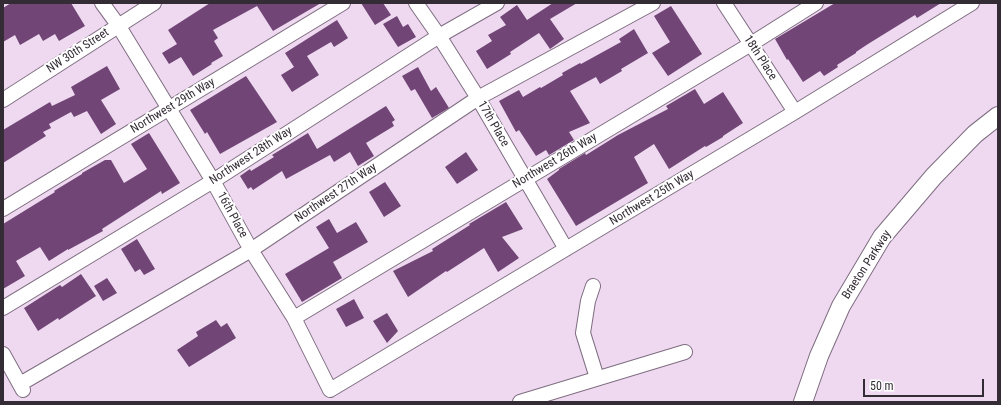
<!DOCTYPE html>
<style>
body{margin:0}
#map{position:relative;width:1001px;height:405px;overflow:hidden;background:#eed9f0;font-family:"Roboto Condensed",sans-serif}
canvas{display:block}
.frame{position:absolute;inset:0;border:4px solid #332c34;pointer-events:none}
.scale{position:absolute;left:863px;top:379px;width:121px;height:18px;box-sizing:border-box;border:2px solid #332c34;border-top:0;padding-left:5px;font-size:12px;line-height:14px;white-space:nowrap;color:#332c34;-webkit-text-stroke:3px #fff;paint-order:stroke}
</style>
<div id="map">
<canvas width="1001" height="405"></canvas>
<div class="frame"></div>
<div class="scale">50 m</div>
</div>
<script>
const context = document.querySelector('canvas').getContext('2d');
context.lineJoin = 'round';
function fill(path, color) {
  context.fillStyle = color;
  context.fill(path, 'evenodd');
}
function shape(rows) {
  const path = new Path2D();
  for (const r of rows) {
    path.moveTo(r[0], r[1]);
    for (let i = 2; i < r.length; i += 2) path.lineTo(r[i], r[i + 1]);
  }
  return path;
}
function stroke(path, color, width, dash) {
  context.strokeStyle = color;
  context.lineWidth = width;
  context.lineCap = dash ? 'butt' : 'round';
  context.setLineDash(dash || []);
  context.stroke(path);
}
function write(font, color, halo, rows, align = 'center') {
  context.font = font + ' "Roboto Condensed",sans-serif';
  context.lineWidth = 4;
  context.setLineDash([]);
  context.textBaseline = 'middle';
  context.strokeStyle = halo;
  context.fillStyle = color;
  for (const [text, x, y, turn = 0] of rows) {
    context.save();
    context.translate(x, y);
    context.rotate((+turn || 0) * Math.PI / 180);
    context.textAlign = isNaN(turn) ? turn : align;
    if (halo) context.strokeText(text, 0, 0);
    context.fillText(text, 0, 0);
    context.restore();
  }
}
const building = shape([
 [11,3,71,3,85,26,59,41,55,34,43,41,39,34,20,45,15,35,3,42,3,8],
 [210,3,321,3,273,31,257,6,213,30,218,38,214,41,223,56,211,63,212,64,193,76,181,57,169,64,162,53,177,44,168,30],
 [361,3,383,3,391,15,375,25],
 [553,3,577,3,550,19,564,39,550,49,539,33,510,52,511,54,487,69,476,51,492,41,488,35,506,25,500,17,517,5,527,20],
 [835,3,941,3,917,18,915,15,868,44,856,52,856,53,837,65,838,67,824,76,820,71,803,82,788,59,787,60,775,39],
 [671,6,702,54,668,76,652,53,670,42,654,16],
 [397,16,403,27,408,24,416,37,398,47,383,24],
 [337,20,348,38,334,47,331,42,307,56,319,75,292,92,281,75,294,67,285,53],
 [634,29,648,53,621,69,622,71,600,84,596,77,570,91,590,123,569,132,574,140,549,155,546,150,536,156,519,130,516,132,499,101,519,90,523,97,540,87,541,88,563,75,562,73,580,63,581,64,621,42,619,39],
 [107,66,120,89,101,100,116,124,101,134,87,111,74,117,71,112,49,124,51,128,43,132,46,136,3,163,3,130,50,102,52,106,75,95,71,87],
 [418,67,431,91,436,87,449,108,432,118,415,89,411,91,402,76],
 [246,76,277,122,220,154,207,132,205,134,190,110],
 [695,89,704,104,723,92,743,123,723,136,723,137,706,147,705,146,669,169,654,144,634,157,648,183,576,226,547,179,559,170,559,169,585,153,586,155,618,135,668,109,666,106],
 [386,106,395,120,392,122,394,126,366,143,374,156,358,166,350,152,334,162,330,155,286,179,282,171,253,190,251,187,248,189,240,176,250,169,251,171,274,157,272,155,308,133,317,149],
 [149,133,180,183,162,194,161,191,102,229,103,231,68,250,68,249,49,261,40,247,16,261,25,276,3,289,3,224,55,192,54,191,82,174,82,173,105,160,111,160,124,183,147,169,131,144],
 [466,152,478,170,457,184,445,167],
 [385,182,401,206,384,217,369,192],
 [506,202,523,229,502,237,519,258,498,272,484,248,447,272,446,271,408,297,393,271,433,251,432,249,470,225,469,224],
 [329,219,337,233,356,222,368,242,333,262,342,278,302,302,285,274,329,248,316,227],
 [137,239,155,269,144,275,140,269,135,272,121,249],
 [81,274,96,296,59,320,58,318,38,331,24,308,60,285,62,287],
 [107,278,117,293,103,301,94,286],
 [354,299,364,318,346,327,336,309],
 [387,313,398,331,387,343,373,321],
 [216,320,221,327,227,323,236,338,189,367,177,350,198,336,196,332]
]);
const minor = shape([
 [102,3,118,25,213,181,251,250,294,318,330,390,795,112,972,3],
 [416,3,439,36,478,98,566,249],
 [724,3,795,112],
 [3,100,154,3],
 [3,209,343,3],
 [593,286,588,301,583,333,597,378],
 [3,308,213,181,439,36,497,3],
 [294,318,751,44,816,3],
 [3,354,23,390],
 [20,384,251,250,478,98,653,3],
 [520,402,685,352]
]);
const tertiary = shape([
 [803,402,819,356,841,306,882,237,934,176,975,134,998,116]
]);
const streetNames = [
 ["NW 30th Street",78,51,-33],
 ["18th Place",760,58,57],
 ["Northwest 29th Way",173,106,-31],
 ["17th Place",493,124,60],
 ["Northwest 28th Way",251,156,-33],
 ["Northwest 26th Way",555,161,-31],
 ["Northwest 27th Way",336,193,-34],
 ["Northwest 25th Way",652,198,-31],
 ["16th Place",232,215,61],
 ["Braeton Parkway",867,265,-57]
];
fill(building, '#714676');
stroke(minor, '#7f6d81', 16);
stroke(tertiary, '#7f6d81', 20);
stroke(minor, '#fff', 14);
stroke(tertiary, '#fff', 18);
write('12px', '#332c34', '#fff', streetNames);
</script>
